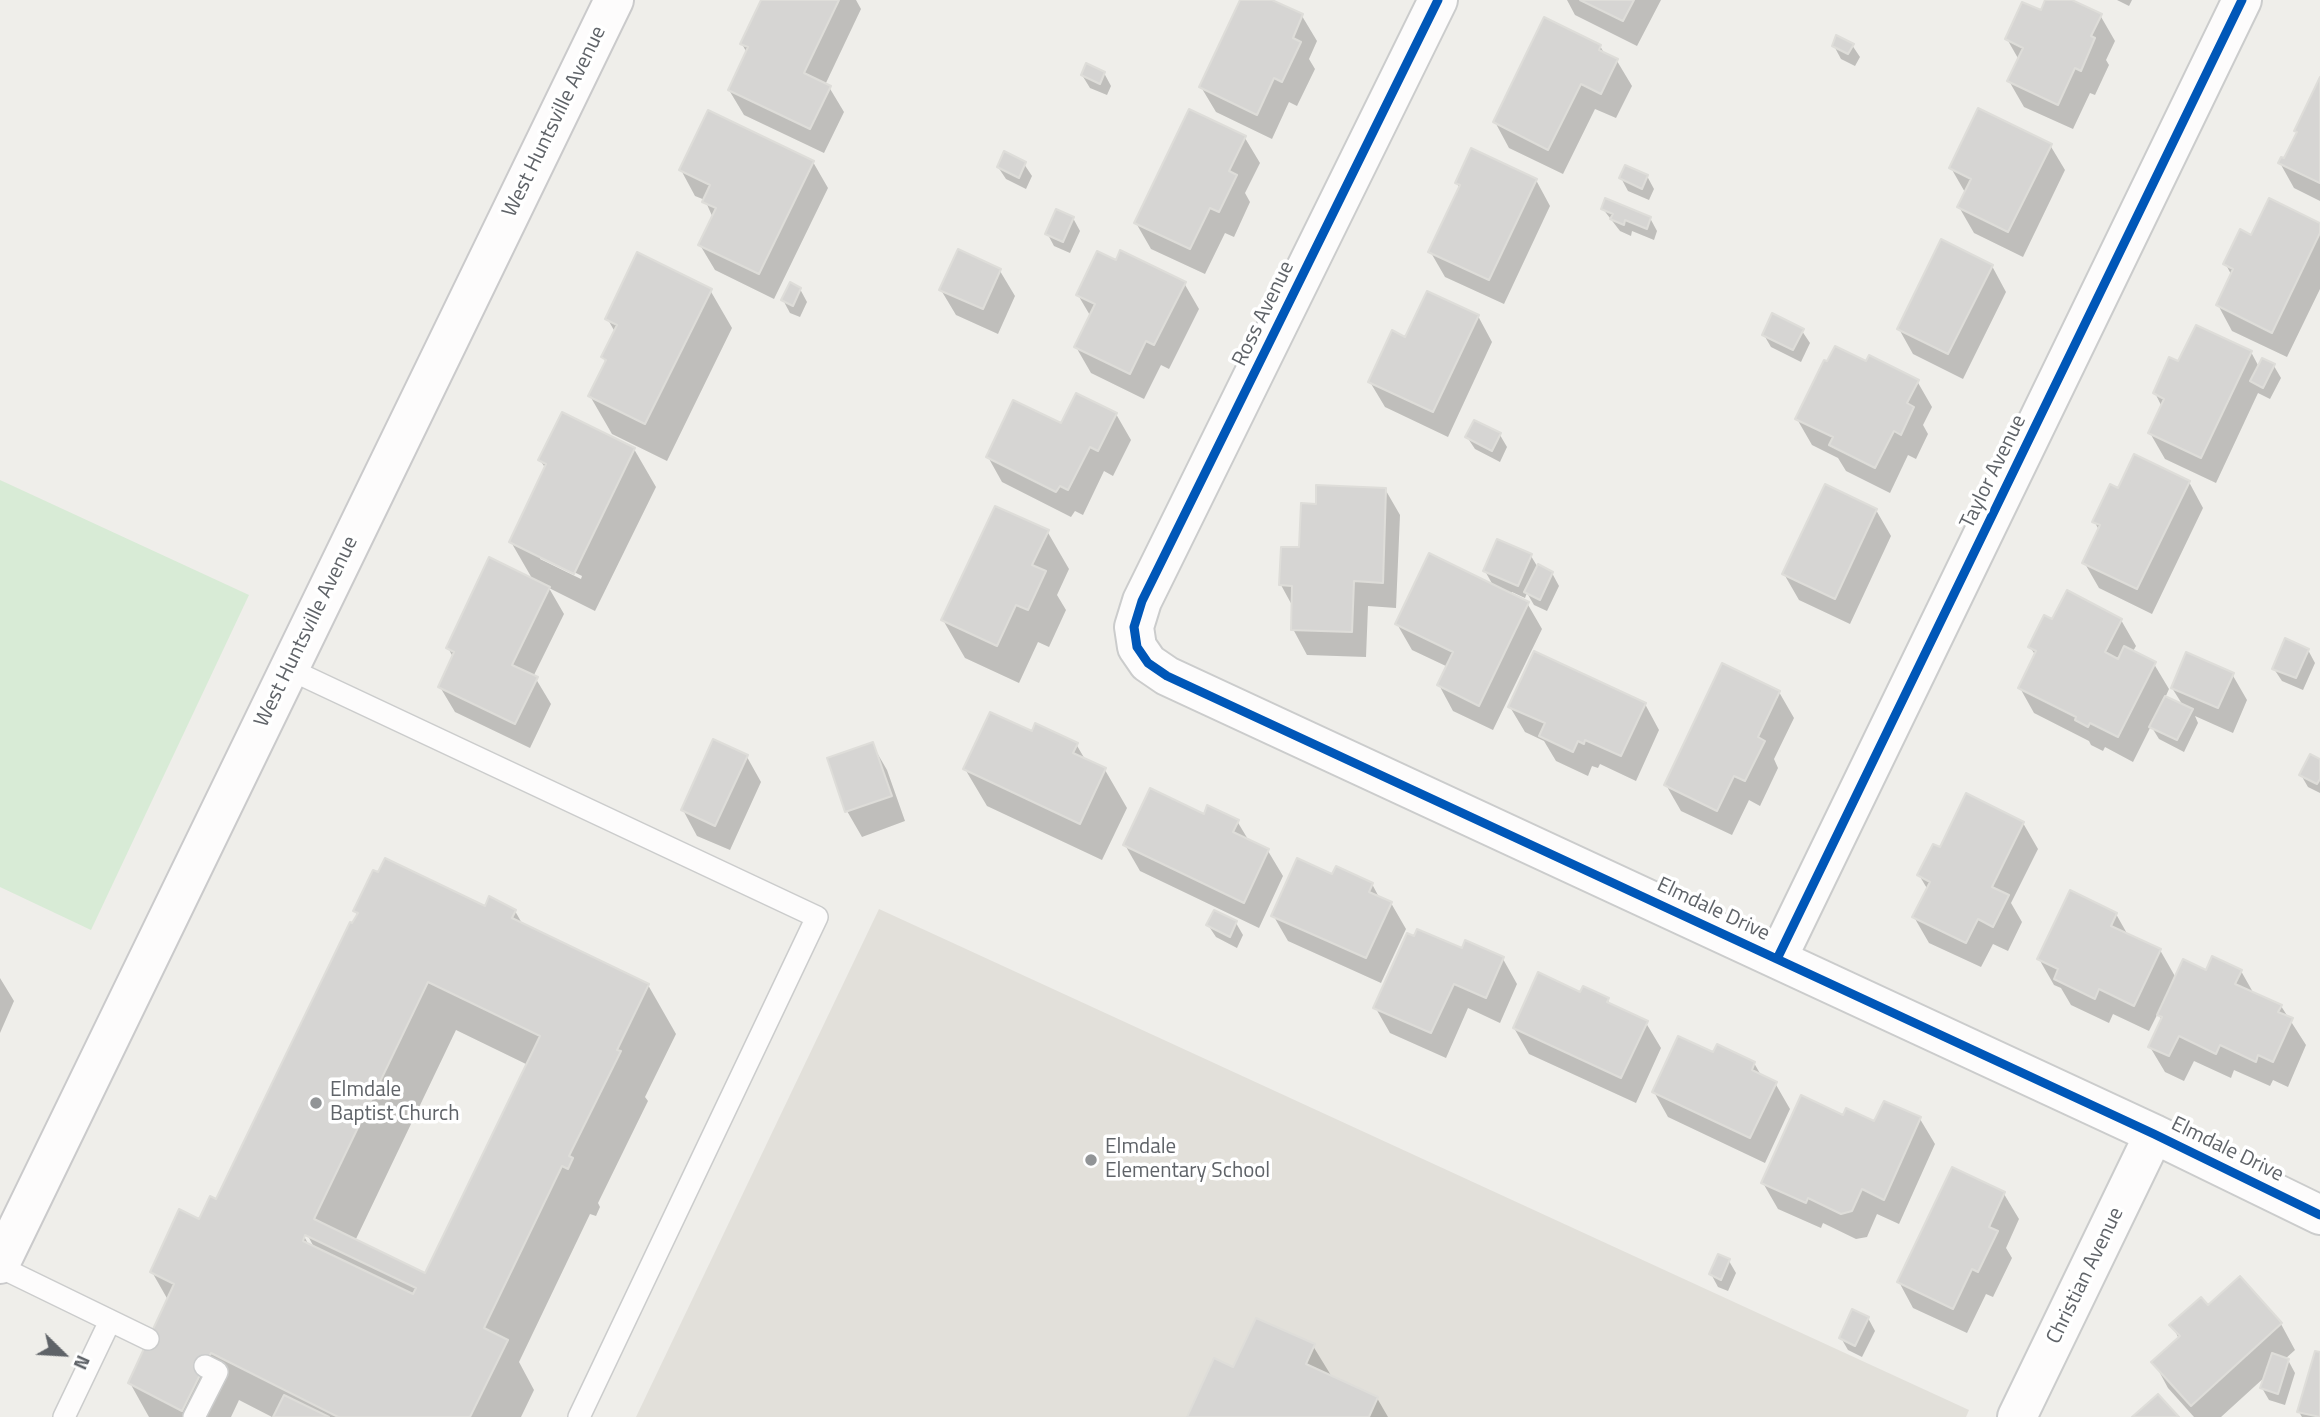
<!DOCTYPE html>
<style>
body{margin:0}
#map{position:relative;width:2320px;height:1417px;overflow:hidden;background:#efeeea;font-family:"Titillium Web",sans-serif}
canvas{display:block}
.north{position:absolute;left:28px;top:1319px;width:70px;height:70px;-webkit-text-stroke:5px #fff;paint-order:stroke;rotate:114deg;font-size:19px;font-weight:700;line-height:28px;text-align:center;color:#5f6368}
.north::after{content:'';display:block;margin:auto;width:24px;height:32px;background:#5f6368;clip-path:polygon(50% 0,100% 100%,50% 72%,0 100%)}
</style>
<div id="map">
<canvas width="2320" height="1417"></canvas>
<div class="north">N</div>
</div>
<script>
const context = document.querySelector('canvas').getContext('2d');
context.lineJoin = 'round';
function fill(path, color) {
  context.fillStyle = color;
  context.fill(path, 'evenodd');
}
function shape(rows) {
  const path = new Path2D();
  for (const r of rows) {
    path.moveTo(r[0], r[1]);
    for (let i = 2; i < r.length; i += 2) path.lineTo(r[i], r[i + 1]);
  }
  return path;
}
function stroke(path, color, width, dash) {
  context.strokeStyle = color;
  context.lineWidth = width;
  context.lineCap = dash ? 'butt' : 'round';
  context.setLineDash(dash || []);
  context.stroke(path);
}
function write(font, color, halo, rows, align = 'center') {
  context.font = font + ' "Titillium Web",sans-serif';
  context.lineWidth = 7;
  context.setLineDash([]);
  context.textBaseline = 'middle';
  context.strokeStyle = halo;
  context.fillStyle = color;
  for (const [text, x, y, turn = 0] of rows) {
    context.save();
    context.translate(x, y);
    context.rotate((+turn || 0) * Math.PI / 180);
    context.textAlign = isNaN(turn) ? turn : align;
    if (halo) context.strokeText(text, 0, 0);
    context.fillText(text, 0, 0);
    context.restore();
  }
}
const education = shape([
 [879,909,1969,1410,1966,1417,636,1417]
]);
const green = shape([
 [0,480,249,595,91,930,0,887]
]);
const shadow = shape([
 [763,0,856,0,861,9,825,85,829,87,844,112,824,153,744,115,729,90,747,53,742,44],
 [1242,0,1268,0,1302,16,1317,41,1309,59,1315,69,1297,106,1289,102,1272,139,1216,112,1201,87],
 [1567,0,1661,0,1637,46,1575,15],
 [2047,0,2067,0,2100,15,2115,41,2106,60,2109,65,2095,95,2090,93,2073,129,2024,107,2009,81,2019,60,2007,39,2041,13],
 [2117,0,2132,0,2129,6],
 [1852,45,1860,57,1855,66,1841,59,1834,46],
 [1600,46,1606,56,1617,61,1632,86,1616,118,1595,109,1563,174,1509,148,1495,122],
 [1104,73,1111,86,1107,95,1090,88,1082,75],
 [2320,81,2320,201,2294,188,2280,163,2285,161,2298,134,2296,131],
 [1245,138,1260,163,1245,193,1250,202,1234,237,1225,233,1205,274,1151,249,1136,223],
 [2050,145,2065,170,2023,257,1974,233,1959,207,1966,194,1951,168],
 [813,162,828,188,774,299,715,270,700,245,713,218,705,200,695,196,681,170],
 [1024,164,1032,176,1026,189,1006,179,998,167],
 [1647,176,1654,189,1649,200,1628,191,1621,178],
 [1536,180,1550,206,1504,304,1445,277,1430,251,1460,189,1457,183],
 [1603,209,1650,218,1657,231,1654,240,1632,231,1631,236,1620,231],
 [1073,218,1080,231,1070,253,1054,246,1047,233],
 [2320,225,2320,289,2287,357,2232,331,2218,305,2232,276,2225,263,2252,237],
 [1117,262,1184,283,1199,309,1169,369,1161,365,1144,399,1091,373,1076,347,1091,317,1078,295],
 [1992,266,2006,292,1963,379,1913,354,1899,329],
 [1000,271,1015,296,998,334,956,315,941,290],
 [800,289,807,302,800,317,790,313,783,300],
 [710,290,732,328,667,461,612,434,590,396,606,363,603,357,615,332,607,318],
 [1478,316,1492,342,1448,437,1385,407,1370,382,1406,339],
 [1802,331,1810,343,1801,362,1771,347,1764,335],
 [2251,352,2259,367,2274,366,2281,378,2270,399,2258,393,2216,483,2165,459,2150,433,2162,407,2155,393,2179,364],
 [1867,364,1917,381,1932,407,1923,425,1928,434,1916,459,1908,455,1890,493,1846,471,1838,458,1812,445,1797,419],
 [1116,414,1131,440,1113,476,1104,471,1083,515,1075,511,1071,517,1002,482,988,457],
 [1500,435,1507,447,1500,462,1475,449,1467,437],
 [634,449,656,487,595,611,549,588,564,614,533,677,536,679,551,704,530,748,455,712,440,687,453,657,448,648,533,580,511,542,546,469,540,460],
 [540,555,582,576,581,579,540,559],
 [2189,482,2203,508,2152,614,2099,588,2084,562,2099,530,2094,521,2118,490],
 [1385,489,1400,515,1396,608,1368,606,1366,657,1307,655,1293,629,1293,607,1281,585,1300,549,1318,506],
 [1876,510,1891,536,1850,624,1799,600,1784,574],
 [1047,531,1069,569,1057,595,1066,610,1049,647,1038,642,1019,683,965,658,943,620],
 [1531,556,1537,566,1552,573,1559,586,1547,611,1534,605,1527,593,1525,598,1512,592,1510,595,1527,603,1542,629,1493,730,1453,711,1439,685,1448,667,1412,650,1397,624,1494,587,1485,571],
 [2121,620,2136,646,2132,653,2154,664,2169,689,2165,698,2184,707,2172,688,2232,674,2247,700,2233,733,2195,716,2198,723,2184,752,2159,739,2151,726,2133,762,2105,747,2103,751,2091,745,2089,741,2034,713,2020,688,2036,656,2030,647,2053,621],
 [2308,650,2315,663,2303,690,2282,681,2274,669],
 [1779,692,1794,718,1774,759,1778,768,1760,806,1749,800,1732,835,1681,811,1666,785],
 [1645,704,1659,730,1636,781,1600,764,1598,768,1592,766,1588,776,1556,761,1544,741,1525,732,1510,707],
 [1033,734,1076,744,1086,761,1105,770,1127,808,1102,860,987,806,965,769],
 [872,744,887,770,905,821,862,837,847,811],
 [747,757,761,782,730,850,697,836,683,810],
 [2320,761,2320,793,2308,787,2301,775],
 [1204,816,1237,821,1249,841,1268,851,1283,876,1259,928,1140,871,1125,845],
 [2023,823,2038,849,2011,903,2022,922,2008,951,1993,944,1981,967,1929,943,1914,917,1928,890,1919,875,1941,850],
 [1333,876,1372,884,1380,899,1391,903,1406,929,1381,983,1288,941,1273,915],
 [485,908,515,911,523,925,648,985,676,1034,645,1097,648,1101,598,1203,600,1207,596,1216,590,1214,519,1362,534,1390,521,1417,272,1417,239,1400,231,1417,149,1417,130,1383,168,1300,152,1272,217,1201,358,916,355,911],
 [456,1030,528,1065,426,1275,355,1241],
 [303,1227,314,1247,310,1247,300,1229],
 [2116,914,2129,937,2160,950,2176,978,2207,973,2241,971,2254,994,2281,1006,2306,1045,2288,1087,2273,1080,2270,1086,2234,1070,2231,1078,2194,1061,2184,1081,2165,1072,2150,1047,2162,1021,2158,1013,2149,1031,2113,1014,2109,1023,2071,1005,2061,988,2054,985,2039,959],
 [1236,923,1243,935,1237,948,1216,937,1208,925],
 [1462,951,1503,959,1517,984,1500,1023,1468,1008,1446,1058,1390,1033,1375,1007],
 [0,978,14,1001,0,1033],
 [1581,994,1607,999,1611,1006,1646,1023,1661,1048,1636,1103,1529,1054,1514,1028],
 [1714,1054,1754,1063,1762,1077,1775,1083,1790,1109,1765,1163,1668,1117,1654,1092],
 [1844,1117,1875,1123,1920,1119,1935,1144,1899,1224,1877,1214,1867,1237,1856,1239,1823,1223,1821,1228,1778,1209,1763,1183],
 [2004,1194,2019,1219,2006,1248,2012,1258,1993,1297,1986,1294,1967,1333,1913,1308,1899,1282],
 [1729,1261,1736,1273,1728,1291,1718,1287,1711,1274],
 [2240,1278,2281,1324,2295,1350,2285,1359,2288,1360,2295,1373,2285,1405,2269,1400,2262,1388,2266,1376,2221,1417,2194,1417,2168,1388,2154,1362,2179,1339,2172,1325,2208,1307],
 [1868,1318,1875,1331,1862,1357,1848,1350,1841,1338],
 [1313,1346,1332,1377,1377,1398,1388,1417,1189,1417,1234,1369],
 [2320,1354,2320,1417,2302,1417,2299,1412]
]);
const building = shape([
 [761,0,839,0,804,73,831,86,810,129,728,90,748,47,740,44,761,0],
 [1240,0,1272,0,1303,14,1293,38,1301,42,1282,82,1274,78,1257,115,1199,87,1240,0],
 [1580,0,1634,0,1623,21,1580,0],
 [2045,0,2072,0,2102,14,2091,36,2095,38,2081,71,2075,68,2058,105,2007,81,2023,48,2005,39,2022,2,2041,10,2045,0],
 [1544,17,1601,45,1599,50,1618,59,1601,94,1581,84,1548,150,1493,122,1544,17],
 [1836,35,1854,44,1848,54,1832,46,1836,35],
 [1086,63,1105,72,1100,84,1081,75,1086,63],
 [2320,77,2320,183,2278,163,2281,157,2284,158,2297,132,2294,131,2320,77],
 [1978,108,2052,144,2008,232,1957,207,1971,179,1949,168,1978,108],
 [1189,109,1246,136,1229,171,1237,175,1219,212,1210,208,1190,249,1134,223,1189,109],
 [708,110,814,161,759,274,698,245,716,208,702,202,710,185,679,170,708,110],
 [1471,148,1537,179,1489,280,1428,252,1460,185,1455,183,1471,148],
 [1004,151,1026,162,1019,178,997,167,1004,151],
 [1625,165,1648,175,1642,189,1619,178,1625,165],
 [1605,198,1651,217,1647,229,1625,220,1624,225,1610,219,1613,214,1601,209,1605,198],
 [2269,198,2320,223,2320,233,2272,333,2216,305,2233,269,2223,264,2240,229,2251,235,2269,198],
 [1056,209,1074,217,1063,242,1045,234,1056,209],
 [1941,239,1993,265,1948,354,1897,329,1941,239],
 [958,249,1001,269,983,309,939,290,958,249],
 [1120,250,1186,282,1154,345,1146,341,1130,374,1074,347,1095,304,1076,295,1097,251,1116,260,1120,250],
 [637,252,712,289,645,424,588,396,606,360,601,357,617,325,605,319,637,252],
 [790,282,801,288,793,306,781,300,790,282],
 [1427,291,1479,315,1433,412,1368,382,1392,330,1405,337,1427,291],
 [1772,313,1804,329,1793,350,1762,335,1772,313],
 [2196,325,2252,351,2201,458,2148,433,2164,399,2153,393,2169,357,2178,361,2196,325],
 [1835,346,1866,361,1869,355,1919,380,1907,403,1914,407,1901,435,1894,431,1875,468,1829,445,1833,437,1795,419,1824,360,1827,361,1835,346],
 [2262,358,2275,364,2263,388,2250,381,2262,358],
 [1076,393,1117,413,1098,451,1090,447,1068,490,1060,486,1056,492,986,457,1013,400,1061,423,1076,393],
 [562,412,635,448,574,574,509,542,546,464,538,460,562,412],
 [1474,420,1501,433,1492,451,1465,437,1474,420],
 [2134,454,2190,481,2137,589,2082,563,2100,525,2092,522,2110,484,2118,488,2134,454],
 [1825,484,1877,509,1835,599,1782,574,1825,484],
 [1316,485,1386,488,1383,583,1354,581,1352,632,1291,630,1292,586,1279,585,1281,547,1299,547,1301,503,1316,504,1316,485],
 [995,506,1049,530,1032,565,1046,571,1028,610,1016,605,997,646,941,620,995,506],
 [1497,539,1532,554,1518,586,1483,571,1497,539],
 [1429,553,1529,602,1479,706,1437,685,1453,652,1395,624,1429,553],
 [489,557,550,587,512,665,538,677,515,724,438,687,454,652,446,648,489,557],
 [1538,564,1553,572,1540,600,1524,592,1538,564],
 [2067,590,2122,619,2105,652,2118,659,2124,646,2156,662,2118,737,2090,723,2088,727,2075,720,2076,717,2018,688,2036,651,2028,647,2044,615,2052,619,2067,590],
 [2285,638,2309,649,2296,678,2272,669,2285,638],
 [1534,651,1646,703,1621,756,1585,740,1584,744,1578,741,1573,752,1539,736,1545,723,1508,707,1534,651],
 [2186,652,2234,673,2218,708,2171,688,2186,652],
 [1722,663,1780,691,1758,737,1765,741,1745,781,1734,776,1717,811,1664,785,1722,663],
 [2165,696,2193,709,2177,740,2149,727,2165,696],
 [990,712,1032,731,1035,723,1078,743,1073,753,1106,768,1080,824,963,769,990,712],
 [713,739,748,755,715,826,681,810,713,739],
 [873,742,892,796,845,812,827,758,873,742],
 [2310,754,2320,759,2320,779,2317,784,2299,775,2310,754],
 [1150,788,1204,814,1207,805,1239,820,1233,832,1269,849,1244,903,1123,845,1150,788],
 [1966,793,2024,822,1992,887,2009,895,1993,927,1978,919,1966,943,1912,917,1930,882,1917,875,1933,844,1940,847,1966,793],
 [385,858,485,906,489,896,516,910,512,918,649,984,617,1050,621,1051,569,1156,573,1158,568,1169,562,1166,484,1328,508,1340,470,1417,338,1417,211,1353,182,1411,128,1383,174,1284,150,1272,179,1209,199,1219,210,1196,216,1199,350,922,352,923,358,913,353,911,373,870,378,872,385,858],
 [428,982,540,1036,425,1273,314,1219,428,982],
 [305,1235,416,1288,413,1294,303,1241,305,1235],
 [1297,858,1332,874,1336,866,1373,883,1369,892,1392,902,1366,958,1271,916,1297,858],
 [2070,890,2117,913,2111,926,2161,949,2134,1006,2099,989,2095,999,2054,979,2058,969,2037,959,2070,890],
 [1214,910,1237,921,1230,937,1206,925,1214,910],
 [1417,929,1462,948,1465,940,1504,957,1486,998,1454,984,1431,1033,1373,1008,1407,933,1414,936,1417,929],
 [2212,956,2242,970,2235,984,2282,1005,2278,1012,2293,1018,2273,1062,2258,1055,2256,1062,2220,1045,2216,1054,2179,1036,2169,1056,2148,1047,2162,1017,2157,1015,2183,959,2206,970,2212,956],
 [1538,972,1580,992,1583,986,1609,998,1607,1002,1648,1021,1621,1078,1513,1028,1538,972],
 [1678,1036,1713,1052,1717,1044,1755,1062,1752,1070,1777,1082,1750,1138,1652,1092,1678,1036],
 [1801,1095,1843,1115,1846,1108,1874,1121,1884,1101,1921,1117,1884,1200,1862,1189,1852,1211,1841,1214,1808,1198,1806,1203,1761,1183,1801,1095],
 [1952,1167,2005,1192,1989,1227,1998,1231,1978,1272,1972,1269,1953,1309,1897,1282,1952,1167],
 [1718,1254,1730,1259,1721,1280,1709,1274,1718,1254],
 [2240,1276,2282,1323,2191,1406,2151,1362,2180,1336,2169,1325,2201,1297,2208,1305,2240,1276],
 [1852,1309,1869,1317,1855,1346,1839,1338,1852,1309],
 [1256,1318,1315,1344,1306,1364,1378,1397,1369,1417,1187,1417,1214,1358,1233,1367,1256,1318],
 [2315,1351,2320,1352,2320,1417,2297,1412,2315,1351],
 [2272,1353,2289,1359,2278,1394,2260,1388,2272,1353],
 [2158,1394,2179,1417,2132,1417,2158,1394],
 [284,1395,329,1417,273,1417,284,1395]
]);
const lane = shape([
 [289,669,817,917,579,1417],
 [0,1267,148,1339],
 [64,1417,110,1321],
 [194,1417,217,1372,205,1366]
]);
const street = shape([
 [1438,0,1142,601,1134,627,1137,647,1148,663,1167,676,2154,1134,2320,1215],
 [1777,959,2242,0],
 [2017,1417,2154,1134]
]);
const secondary = shape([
 [0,1264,614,0]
]);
const cycleway = shape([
 [1438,0,1142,601,1134,627,1137,647,1148,663,1167,676,2154,1134,2320,1215],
 [1777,959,2242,0]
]);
const markers = [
 [316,1103,7,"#919496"],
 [1091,1160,7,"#919496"]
];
const streetNames = [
 ["West Huntsville Avenue",555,122,-64],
 ["Ross Avenue",1264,314,-64],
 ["Taylor Avenue",1994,472,-64],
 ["West Huntsville Avenue",307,632,-64],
 ["Elmdale Drive",1713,910,25],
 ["Elmdale Drive",2227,1150,26],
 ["Christian Avenue",2086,1276,-64]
];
const poiNames = [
 ["Elmdale",330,1091],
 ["Baptist Church",330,1115],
 ["Elmdale",1105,1148],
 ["Elementary School",1105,1172]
];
fill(education, '#e2e0da');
fill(green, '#d8ebd6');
fill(shadow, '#0003');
fill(building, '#d6d5d3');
stroke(building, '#deddd9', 2);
stroke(lane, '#cbcccc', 24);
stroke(street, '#cbcccc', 42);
stroke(secondary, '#cacacb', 42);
stroke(lane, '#fdfcfc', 21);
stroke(street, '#fdfcfc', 38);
stroke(secondary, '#fdfcfc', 38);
stroke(cycleway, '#0057b8', 9);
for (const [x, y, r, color] of markers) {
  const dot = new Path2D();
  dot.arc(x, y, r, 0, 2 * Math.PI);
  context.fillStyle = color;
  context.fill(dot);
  stroke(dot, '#fff', 2.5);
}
write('21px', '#5f6368', '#fff', streetNames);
write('21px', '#5f6368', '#fff', poiNames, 'left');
</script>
